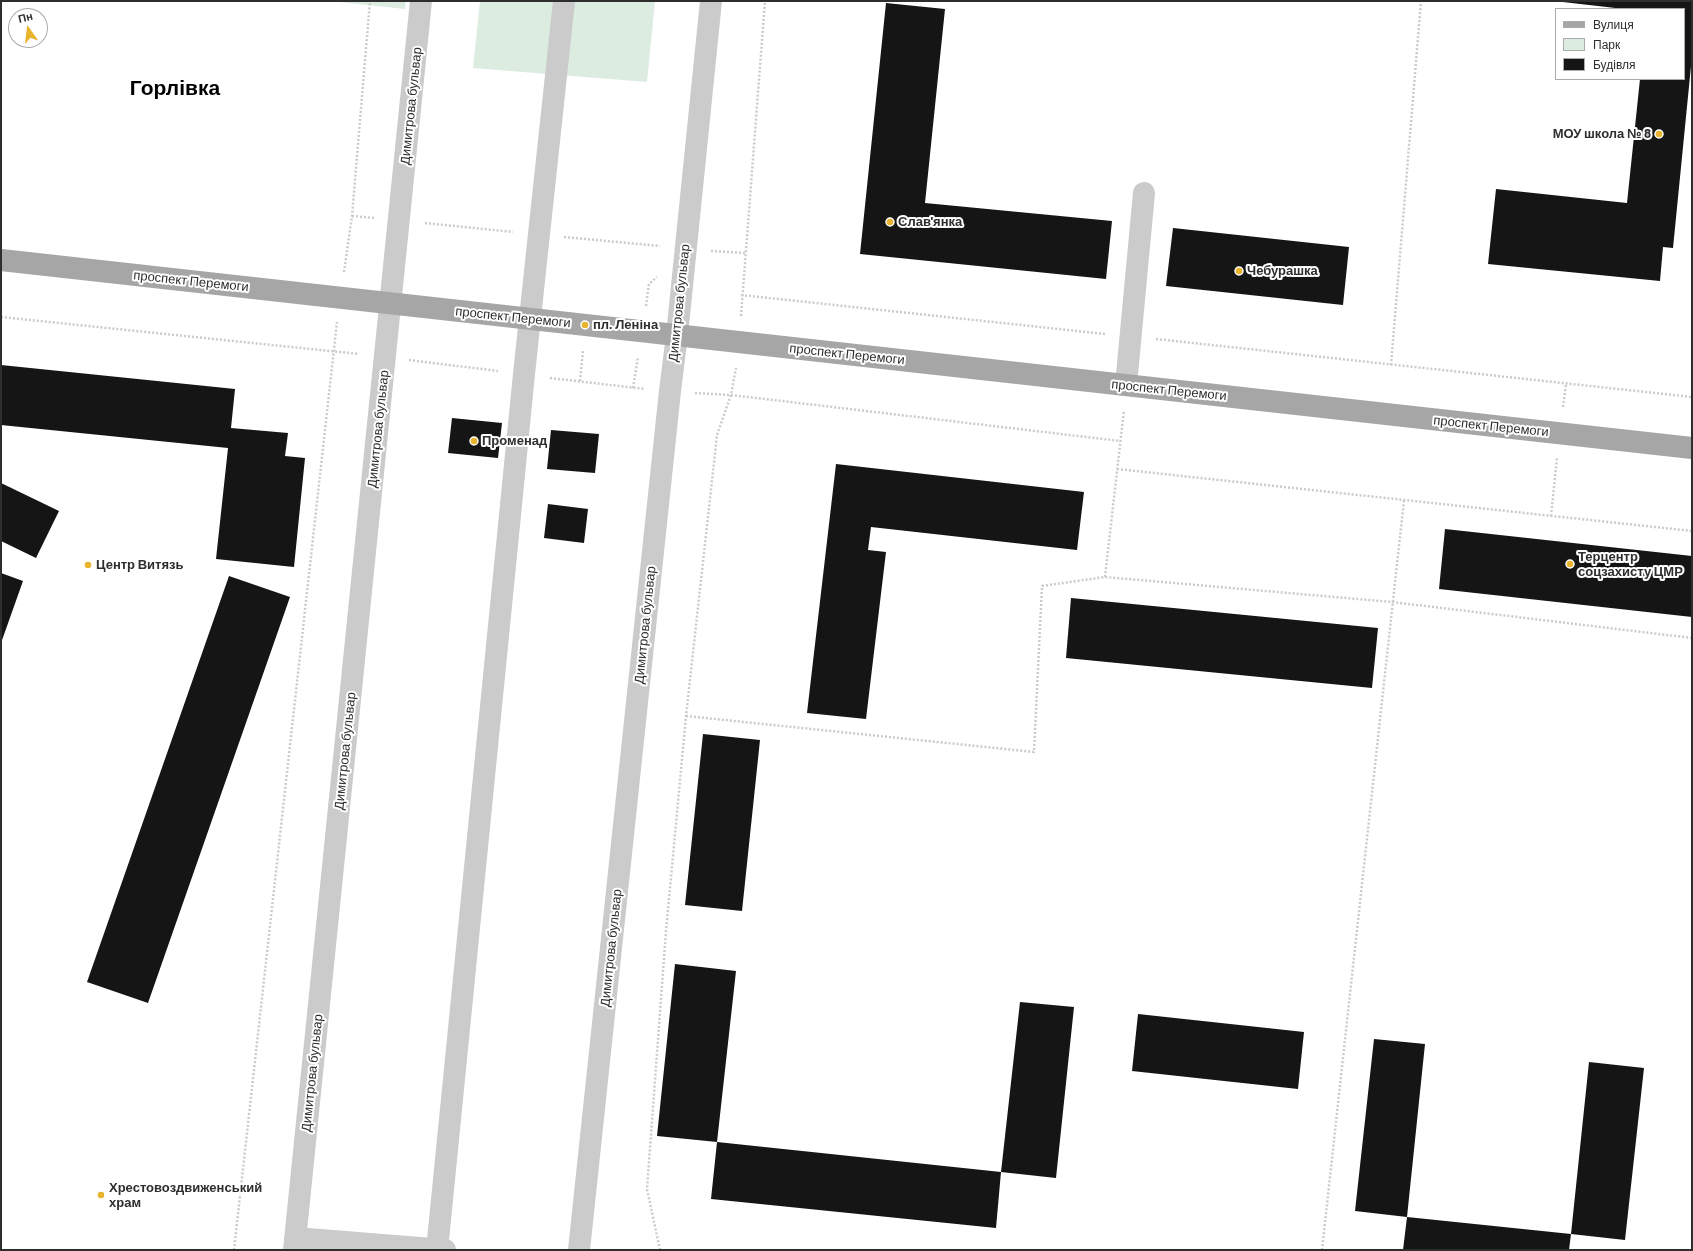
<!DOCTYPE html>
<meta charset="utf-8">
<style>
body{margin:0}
#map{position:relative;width:1693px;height:1251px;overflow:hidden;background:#fff;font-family:Barlow,sans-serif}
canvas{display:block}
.frame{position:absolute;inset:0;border:2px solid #2e2e2e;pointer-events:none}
.legend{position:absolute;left:1555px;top:8px;width:130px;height:72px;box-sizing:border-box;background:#fff;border:1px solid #ababab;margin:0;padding:5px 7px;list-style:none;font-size:12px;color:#2e2e2e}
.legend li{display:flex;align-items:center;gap:8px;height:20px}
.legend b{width:20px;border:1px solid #ababab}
.north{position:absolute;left:8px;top:8px;width:40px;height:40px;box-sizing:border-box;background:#fff;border:1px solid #ababab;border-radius:50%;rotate:346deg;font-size:11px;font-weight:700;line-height:16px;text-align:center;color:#2e2e2e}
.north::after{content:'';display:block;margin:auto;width:14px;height:18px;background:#e8b32d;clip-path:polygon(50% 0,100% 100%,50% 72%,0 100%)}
</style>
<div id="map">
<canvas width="1693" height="1251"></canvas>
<div class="frame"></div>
<ul class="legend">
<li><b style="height:5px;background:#a6a6a6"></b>Вулиця</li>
<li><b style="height:11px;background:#dcece0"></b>Парк</li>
<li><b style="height:11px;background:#151515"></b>Будівля</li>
</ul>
<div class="north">Пн</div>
</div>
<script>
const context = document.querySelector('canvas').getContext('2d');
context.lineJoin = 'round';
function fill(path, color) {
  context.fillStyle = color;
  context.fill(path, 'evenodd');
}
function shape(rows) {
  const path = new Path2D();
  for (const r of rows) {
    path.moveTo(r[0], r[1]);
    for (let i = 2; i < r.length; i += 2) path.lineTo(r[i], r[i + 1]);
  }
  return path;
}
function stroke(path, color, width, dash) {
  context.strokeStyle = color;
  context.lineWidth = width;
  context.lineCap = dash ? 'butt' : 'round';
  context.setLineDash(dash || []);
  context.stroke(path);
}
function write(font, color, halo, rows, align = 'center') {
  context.font = font + ' Barlow,sans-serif';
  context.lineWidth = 4;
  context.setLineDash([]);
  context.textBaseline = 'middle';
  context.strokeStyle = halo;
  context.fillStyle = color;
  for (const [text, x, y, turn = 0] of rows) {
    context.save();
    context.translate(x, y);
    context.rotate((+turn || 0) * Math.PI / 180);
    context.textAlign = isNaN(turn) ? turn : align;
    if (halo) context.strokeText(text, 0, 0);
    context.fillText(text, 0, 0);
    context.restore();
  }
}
const green = shape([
 [330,1,406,1,405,9],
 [480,1,655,1,647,82,473,68]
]);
const building = shape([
 [1554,1,1692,1,1692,56,1673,248,1663,247,1660,281,1488,264,1496,189,1627,203,1640,79,1684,79,1684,9,1624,9],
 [886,3,945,9,925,203,1112,221,1106,279,860,254],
 [1173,228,1349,247,1343,305,1166,286],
 [1,365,235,389,231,428,288,433,285,456,305,458,294,567,216,559,228,448,1,425],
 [452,418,502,423,498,458,448,453],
 [551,430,599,434,595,473,547,469],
 [836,464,1084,492,1077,550,871,527,868,550,886,552,866,719,807,713],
 [1,483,59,511,36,558,1,541],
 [548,504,588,509,584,543,544,538],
 [1445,529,1692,556,1692,617,1439,589],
 [1,573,23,581,1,643],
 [229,576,290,597,148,1003,87,982],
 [1071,598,1378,628,1372,688,1066,658],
 [703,734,760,740,742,911,685,905],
 [675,964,736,971,717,1142,657,1136],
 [1020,1002,1074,1007,1056,1178,1001,1172],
 [1138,1014,1304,1032,1298,1089,1132,1071],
 [1374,1039,1425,1044,1407,1217,1355,1211],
 [1589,1062,1644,1068,1625,1240,1571,1234],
 [717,1142,1001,1172,996,1228,711,1199],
 [1407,1217,1571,1234,1569,1250,1403,1250]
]);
const path = shape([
 [352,216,374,218],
 [425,223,513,232],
 [564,237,660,246],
 [711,251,745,253],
 [344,272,352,216,370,1],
 [741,295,1105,334],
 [646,306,649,284,657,277],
 [741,316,765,1],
 [1,317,359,354],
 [1156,339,1692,397],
 [409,360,498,371],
 [1391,365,1421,1],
 [550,378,645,389],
 [580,381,583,350],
 [633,388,638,357],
 [695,393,731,395,1120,441],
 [1563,407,1566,384],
 [1117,469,1692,531],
 [1551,516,1557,458],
 [1105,577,1124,410],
 [686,716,1034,752,1042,586,1105,577,1392,602,1692,638],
 [234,1250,337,322],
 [660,1250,647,1189,666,931,686,716,717,435,731,395,736,368],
 [1322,1250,1404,500]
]);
const minor = shape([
 [1126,385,1144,193],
 [295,1238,445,1250],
 [294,1250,421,1],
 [437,1250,524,374,564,1],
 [579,1250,670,391,677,335,711,1]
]);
const major = shape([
 [1,260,1692,448]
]);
const markers = [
 [1659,134,4,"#e8b32d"],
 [890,222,4,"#e8b32d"],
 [1239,271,4,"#e8b32d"],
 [585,325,4,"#e8b32d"],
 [474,441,4,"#e8b32d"],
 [1570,564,4,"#e8b32d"],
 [88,565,4,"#e8b32d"],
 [101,1195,4,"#e8b32d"]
];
const streetNames = [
 ["Димитрова бульвар",411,106,-84],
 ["проспект Перемоги",191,281,6],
 ["Димитрова бульвар",679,303,-84],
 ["проспект Перемоги",513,317,6],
 ["проспект Перемоги",847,354,6],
 ["проспект Перемоги",1169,390,6],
 ["проспект Перемоги",1491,426,6],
 ["Димитрова бульвар",378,429,-84],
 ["Димитрова бульвар",645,625,-84],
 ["Димитрова бульвар",345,751,-84],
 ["Димитрова бульвар",611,948,-84],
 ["Димитрова бульвар",312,1073,-84]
];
const poiNames = [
 ["МОУ школа № 8",1651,134,"right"],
 ["Слав'янка",898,222],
 ["Чебурашка",1247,271],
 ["пл. Леніна",593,325],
 ["Променад",482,441],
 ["Терцентр",1578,557],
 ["соцзахисту ЦМР",1578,572],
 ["Центр Витязь",96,565],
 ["Хрестовоздвиженський",109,1188],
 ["храм",109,1203]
];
const townNames = [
 ["Горлівка",175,88]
];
fill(green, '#dcece0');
fill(building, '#151515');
stroke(path, '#cbcbcb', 2.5, [2, 2]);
stroke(minor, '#cbcbcb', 22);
stroke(major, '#a6a6a6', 22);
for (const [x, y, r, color] of markers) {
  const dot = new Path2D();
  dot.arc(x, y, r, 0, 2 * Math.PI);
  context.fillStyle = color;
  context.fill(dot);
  stroke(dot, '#fff', 1.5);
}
write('13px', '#2e2e2e', '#fff', streetNames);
write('bold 13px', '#2e2e2e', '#fff', poiNames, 'left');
write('bold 21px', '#000', '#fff', townNames);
</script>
